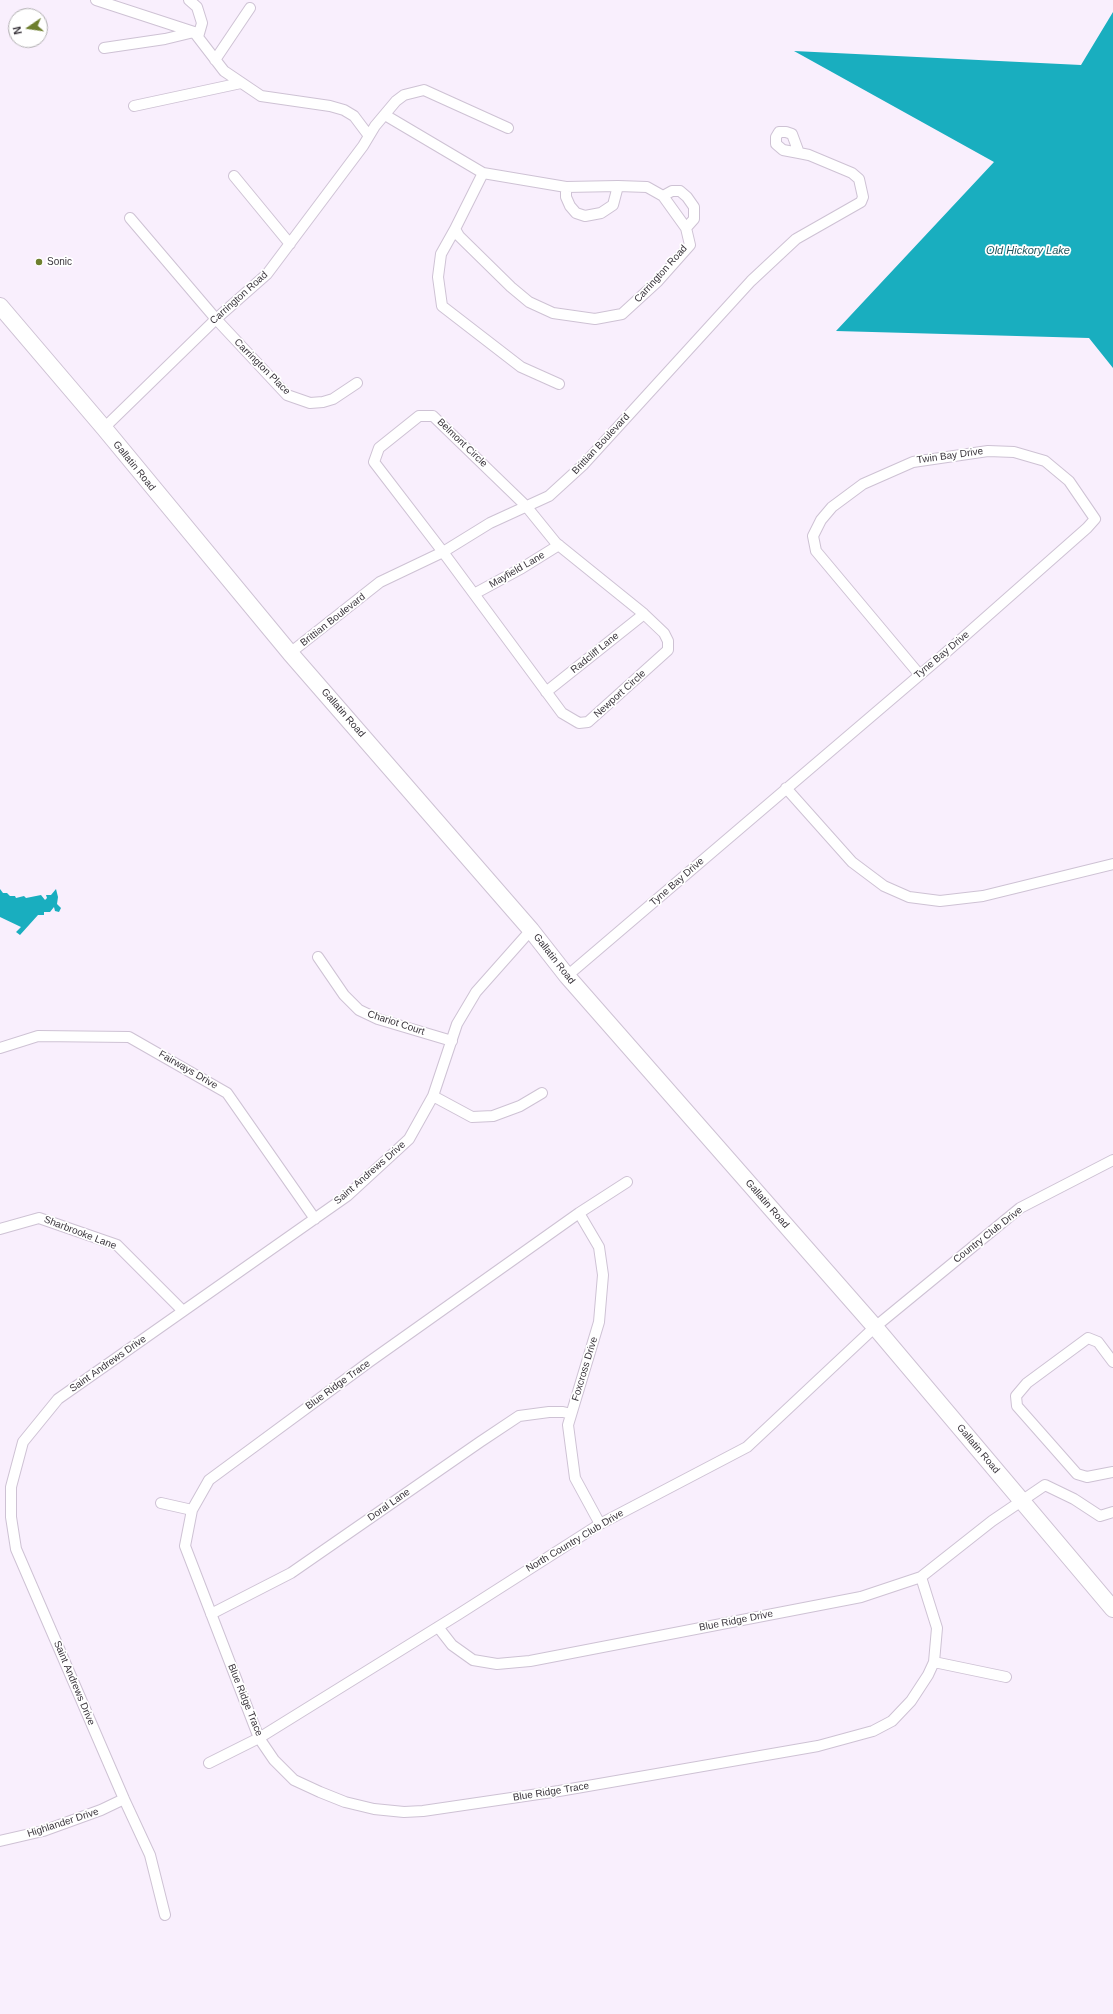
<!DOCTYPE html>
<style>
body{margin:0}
#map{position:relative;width:1113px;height:2014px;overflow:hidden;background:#f9effd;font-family:Helvetica,sans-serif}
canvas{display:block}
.north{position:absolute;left:8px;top:8px;width:40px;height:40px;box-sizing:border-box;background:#fff;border:1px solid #b1afb1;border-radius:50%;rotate:257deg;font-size:11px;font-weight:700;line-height:16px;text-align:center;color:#3b363d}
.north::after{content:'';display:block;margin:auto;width:14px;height:18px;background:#6e7f2e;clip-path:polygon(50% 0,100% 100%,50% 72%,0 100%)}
</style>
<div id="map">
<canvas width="1113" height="2014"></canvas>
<div class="north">N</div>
</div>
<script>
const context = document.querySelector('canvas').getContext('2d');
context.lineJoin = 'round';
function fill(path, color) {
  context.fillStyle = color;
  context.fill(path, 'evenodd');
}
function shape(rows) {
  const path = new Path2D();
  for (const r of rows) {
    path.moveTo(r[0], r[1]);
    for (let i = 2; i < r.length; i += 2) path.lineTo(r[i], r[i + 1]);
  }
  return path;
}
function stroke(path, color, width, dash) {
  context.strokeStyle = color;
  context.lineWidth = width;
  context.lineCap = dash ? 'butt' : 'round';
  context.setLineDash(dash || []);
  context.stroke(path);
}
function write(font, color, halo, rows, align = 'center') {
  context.font = font + ' Helvetica,sans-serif';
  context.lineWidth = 3.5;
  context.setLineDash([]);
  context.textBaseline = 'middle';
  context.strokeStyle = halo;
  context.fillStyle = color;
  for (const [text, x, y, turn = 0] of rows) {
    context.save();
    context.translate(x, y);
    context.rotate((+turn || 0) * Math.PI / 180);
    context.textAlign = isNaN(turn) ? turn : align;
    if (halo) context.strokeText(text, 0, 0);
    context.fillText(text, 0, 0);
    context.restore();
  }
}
const water = shape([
 [1113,12,1113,368,1089,338,836,331,994,162,794,51,1081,65],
 [0,889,3,893,7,893,10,896,15,896,16,898,24,896,26,898,41,895,45,900,47,898,46,895,51,895,56,889,58,897,57,904,61,908,59,912,55,911,54,907,50,912,44,912,44,915,38,915,20,935,16,932,21,927,0,917]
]);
const street = shape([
 [96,0,194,32,224,71,261,96,330,106,344,110,354,116,369,136],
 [189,0,197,7,202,23,198,37],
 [104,48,165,39,194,32],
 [215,60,250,8],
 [134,106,241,83],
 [385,115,483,173,566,187,618,186,647,187,663,196,686,228,690,245,658,281,622,314,595,319,553,313,529,302,511,287,459,236,455,229,483,173],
 [234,176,290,244],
 [566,187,566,197,570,206,576,213,585,216,601,213,613,205,618,186],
 [663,196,672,191,680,191,687,197,694,207,694,219,686,228],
 [130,218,216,319,287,395,310,403,323,402,333,399,357,383],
 [455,229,441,254,438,277,442,306,521,367,559,384],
 [419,416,433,416,526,506,556,543,644,614,664,633,668,641,668,650,588,722,579,723,562,713,443,552,374,462,379,448,419,416],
 [104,428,216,319,267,274,363,146,375,126,396,101,404,95,424,90,508,128],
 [474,594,522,568,559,545],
 [290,653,380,582,443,552,490,523,549,496,584,464,751,281,796,239,861,202,863,197,859,179,852,173,809,155,799,153,783,150,776,144,776,137,779,132,786,132,792,134,799,153],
 [546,692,644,614],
 [786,788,852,862,884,886,909,897,940,901,983,896,1113,864],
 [318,957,344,995,359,1010,378,1019,452,1041],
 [567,976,942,656,1087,528,1095,519,1069,481,1045,461,1014,452,988,451,913,462,863,484,832,507,821,520,813,536,816,551,919,674],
 [0,1048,38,1036,129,1037,227,1093,315,1219],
 [433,1096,472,1117,493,1116,520,1106,542,1093],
 [627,1182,579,1213,369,1362,209,1480,192,1510,185,1546,259,1738,274,1760,294,1780,320,1792,345,1802,374,1809,404,1812,423,1811,559,1791,818,1746,873,1731,892,1721,911,1701,928,1675,934,1662,937,1628,921,1577],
 [579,1213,599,1247,603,1275,599,1322,568,1425,575,1478,600,1524],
 [0,1229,39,1218,117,1245,183,1311],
 [1113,1362,1098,1342,1088,1338,1027,1383,1016,1396,1017,1406,1077,1474,1087,1477,1113,1472],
 [161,1503,192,1510],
 [211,1614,291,1573,480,1442,519,1416,549,1412,563,1412,571,1414],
 [438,1627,452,1645,473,1660,497,1664,530,1661,861,1597,921,1577,992,1521,1045,1485,1074,1499,1100,1516,1113,1512],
 [934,1662,1006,1677],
 [209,1763,259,1738,459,1614,600,1524,747,1447,875,1327,1020,1208,1113,1160],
 [0,1841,43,1831,101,1810,124,1799],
 [165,1915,150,1855,124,1799,16,1549,11,1517,11,1487,23,1442,58,1399,347,1196,409,1139,433,1096,457,1024,476,992,531,930]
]);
const primary = shape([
 [0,306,104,428,290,653,531,930,567,976,875,1327,1113,1609]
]);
const markers = [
 [39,262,4,"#6e7f2e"]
];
const poiNames = [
 ["Sonic",47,262]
];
const streetNames = [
 ["Carrington Road",661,274,-48],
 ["Carrington Road",239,298,-42],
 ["Carrington Place",262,367,45],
 ["Belmont Circle",462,443,44],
 ["Brittian Boulevard",601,444,-47],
 ["Twin Bay Drive",950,456,-8],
 ["Gallatin Road",134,466,51],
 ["Mayfield Lane",517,570,-30],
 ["Brittian Boulevard",333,620,-38],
 ["Radcliff Lane",595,653,-39],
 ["Tyne Bay Drive",942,655,-40],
 ["Newport Circle",620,694,-42],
 ["Gallatin Road",343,713,49],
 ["Tyne Bay Drive",677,882,-41],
 ["Gallatin Road",554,959,52],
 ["Chariot Court",396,1023,18],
 ["Fairways Drive",188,1070,30],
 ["Saint Andrews Drive",370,1173,-41],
 ["Gallatin Road",767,1204,49],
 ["Sharbrooke Lane",80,1233,21],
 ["Country Club Drive",988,1235,-38],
 ["Saint Andrews Drive",108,1364,-35],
 ["Foxcross Drive",585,1369,-73],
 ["Blue Ridge Trace",338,1385,-36],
 ["Gallatin Road",978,1449,50],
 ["Doral Lane",389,1505,-35],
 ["North Country Club Drive",575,1541,-31],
 ["Blue Ridge Drive",736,1621,-11],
 ["Saint Andrews Drive",74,1683,67],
 ["Blue Ridge Trace",245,1700,68],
 ["Blue Ridge Trace",551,1792,-9],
 ["Highlander Drive",63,1823,-18]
];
const waterNames = [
 ["Old Hickory Lake",1028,251]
];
fill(water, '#19aebf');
stroke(street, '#cec2d4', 12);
stroke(primary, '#cec2d4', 18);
stroke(street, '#fff', 10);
stroke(primary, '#fff', 16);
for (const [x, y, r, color] of markers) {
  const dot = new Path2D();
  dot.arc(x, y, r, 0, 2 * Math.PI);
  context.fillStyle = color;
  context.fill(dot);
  stroke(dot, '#fff', 1.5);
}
write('10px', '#3b363d', '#fff', poiNames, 'left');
write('10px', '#3b363d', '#fff', streetNames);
write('italic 11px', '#1e555d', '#fff', waterNames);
</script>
